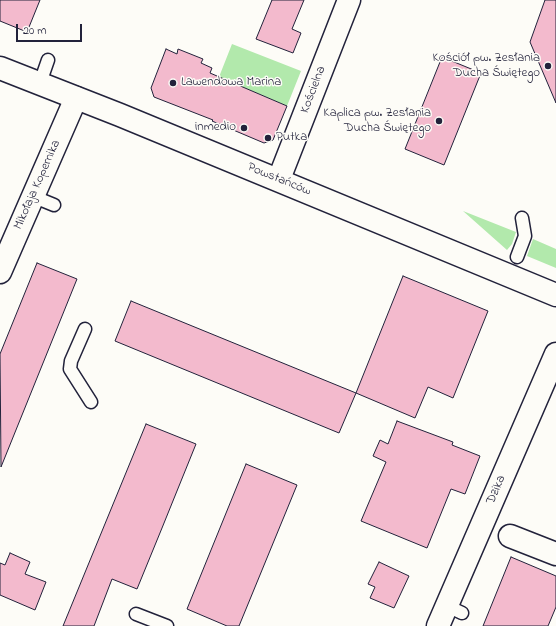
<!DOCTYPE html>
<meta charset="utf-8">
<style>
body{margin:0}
#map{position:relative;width:556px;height:626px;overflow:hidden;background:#fdfcf7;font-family:"Indie Flower",sans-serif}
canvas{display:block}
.scale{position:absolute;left:16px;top:24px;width:66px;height:18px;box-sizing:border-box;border:2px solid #22223b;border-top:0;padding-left:5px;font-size:12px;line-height:14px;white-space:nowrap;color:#22223b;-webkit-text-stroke:3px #fdfcf7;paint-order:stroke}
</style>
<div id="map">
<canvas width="556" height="626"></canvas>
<div class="scale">20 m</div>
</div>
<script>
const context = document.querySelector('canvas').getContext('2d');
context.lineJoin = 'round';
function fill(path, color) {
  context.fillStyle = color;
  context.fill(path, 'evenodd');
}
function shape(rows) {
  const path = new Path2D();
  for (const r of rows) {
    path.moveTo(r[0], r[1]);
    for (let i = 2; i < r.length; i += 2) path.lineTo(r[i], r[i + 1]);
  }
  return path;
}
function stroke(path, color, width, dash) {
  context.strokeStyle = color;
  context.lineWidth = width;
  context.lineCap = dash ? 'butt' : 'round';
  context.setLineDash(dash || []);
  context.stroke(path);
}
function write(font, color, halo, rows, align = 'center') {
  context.font = font + ' "Indie Flower",sans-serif';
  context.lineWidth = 3;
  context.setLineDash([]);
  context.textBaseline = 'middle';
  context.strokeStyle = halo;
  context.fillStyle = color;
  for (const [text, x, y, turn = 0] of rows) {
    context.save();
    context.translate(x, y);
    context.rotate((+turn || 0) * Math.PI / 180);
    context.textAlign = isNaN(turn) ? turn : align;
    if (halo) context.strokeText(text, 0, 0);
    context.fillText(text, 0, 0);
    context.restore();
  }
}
const green = shape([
 [232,44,301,71,287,106,219,77],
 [463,211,516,232,512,244,507,250],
 [533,239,556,249,556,268,527,256]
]);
const building = shape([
 [0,0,40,0,27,32,0,21,0,0],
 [272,0,304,0,292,29,301,33,293,53,256,39,272,0],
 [545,0,556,0,556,103,530,42,545,0],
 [166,49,177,54,178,49,203,59,201,63,212,68,210,73,287,106,273,140,264,143,212,121,213,120,154,97,151,88,166,49],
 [442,57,481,73,444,165,405,149,442,57],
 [37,263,77,279,1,467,0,354,37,263],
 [403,276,488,311,453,398,428,387,415,418,356,393,403,276],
 [131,301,356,393,339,433,115,341,131,301],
 [397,421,453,442,452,445,480,456,465,494,451,489,427,548,361,521,386,462,373,456,380,440,388,444,397,421],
 [146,424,196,444,162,528,137,589,112,579,94,626,63,626,146,424],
 [246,464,297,485,239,626,227,626,187,609,246,464],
 [10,553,30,562,25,574,46,582,35,610,0,595,0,563,5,565,10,553],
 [511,557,556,576,556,607,548,626,483,626,511,557],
 [379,562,409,576,394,608,370,598,375,587,368,584,379,562]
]);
const lane = shape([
 [40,83,48,60],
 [32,196,54,205],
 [517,257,525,236,522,218],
 [85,329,71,361,70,369,91,402],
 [447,606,462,613],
 [136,614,167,626]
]);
const street = shape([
 [279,179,349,0],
 [0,272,76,98],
 [510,536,556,554],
 [438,626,556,354]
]);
const secondary = shape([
 [0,68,120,115,556,295]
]);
const markers = [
 [548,66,4,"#22223b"],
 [173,83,4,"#22223b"],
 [439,121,4,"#22223b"],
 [244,128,4,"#22223b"],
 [268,138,4,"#22223b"]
];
const poiNames = [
 ["Kościół pw. Zesłania",540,59],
 ["Ducha Świętego",540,74],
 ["Lawendowa Marina",181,83,"left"],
 ["Kaplica pw. Zesłania",431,114],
 ["Ducha Świętego",431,129],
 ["inmedio",236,128],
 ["Putka",276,138,"left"]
];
const streetNames = [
 ["Kościelna",314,90,-69],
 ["Powstańców",279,180,22],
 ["Mikołaja Kopernika",38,185,-66],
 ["Dzika",497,490,-67]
];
fill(green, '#b2e9ac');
fill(building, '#f3bacd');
stroke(building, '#22223b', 1);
stroke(lane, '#22223b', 15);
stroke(street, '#22223b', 25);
stroke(secondary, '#22223b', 25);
stroke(lane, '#fdfcf7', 12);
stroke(street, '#fdfcf7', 22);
stroke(secondary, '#fdfcf7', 22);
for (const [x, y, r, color] of markers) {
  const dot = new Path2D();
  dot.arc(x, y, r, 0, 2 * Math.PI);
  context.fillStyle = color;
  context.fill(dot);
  stroke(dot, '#fdfcf7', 1.5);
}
write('13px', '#22223b', '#fdfcf7', poiNames, 'right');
write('13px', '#22223b', '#fdfcf7', streetNames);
</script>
